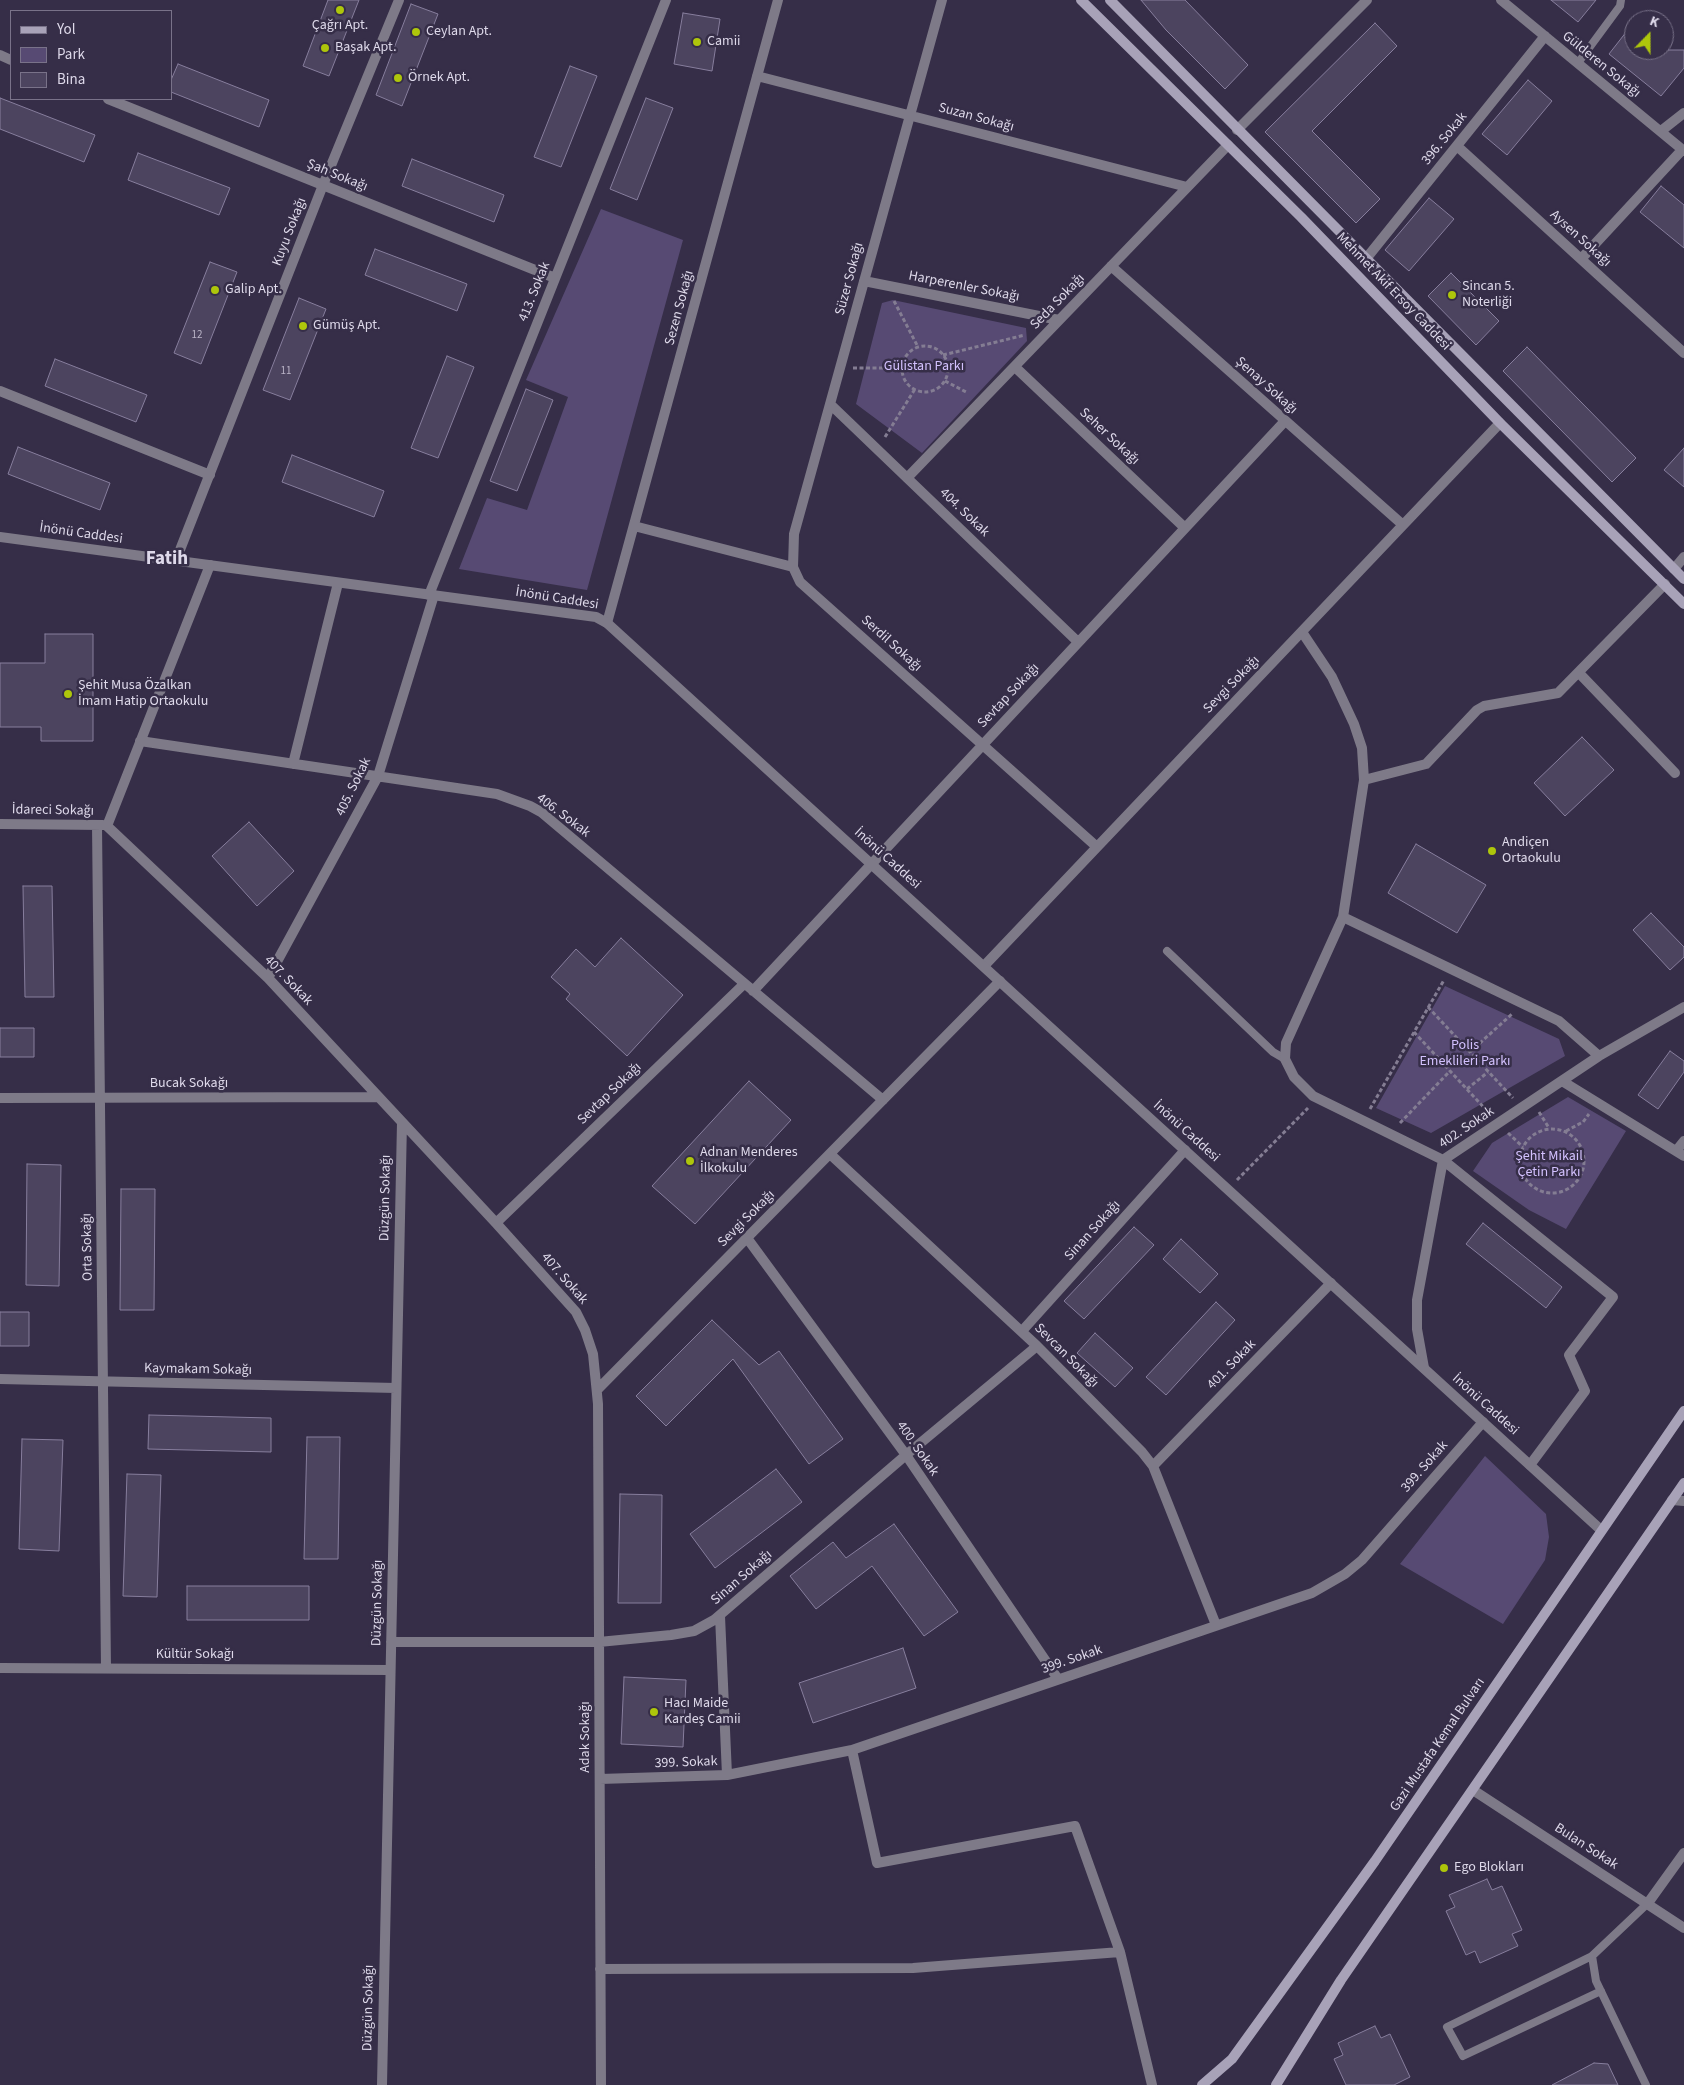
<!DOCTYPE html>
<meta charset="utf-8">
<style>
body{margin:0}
#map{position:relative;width:1684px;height:2085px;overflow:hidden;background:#362e48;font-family:"Source Sans 3",sans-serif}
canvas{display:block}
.legend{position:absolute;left:10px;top:10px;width:162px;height:90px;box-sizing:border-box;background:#362e48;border:1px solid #797289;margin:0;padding:6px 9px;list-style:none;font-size:15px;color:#ded9ea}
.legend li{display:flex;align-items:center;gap:10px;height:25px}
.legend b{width:25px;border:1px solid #797289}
.north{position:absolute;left:1624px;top:10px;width:50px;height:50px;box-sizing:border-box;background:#362e48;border:1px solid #797289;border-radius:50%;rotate:22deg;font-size:14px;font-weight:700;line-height:20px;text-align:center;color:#ded9ea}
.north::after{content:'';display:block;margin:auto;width:18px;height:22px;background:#aec60b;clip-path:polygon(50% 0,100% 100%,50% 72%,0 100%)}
</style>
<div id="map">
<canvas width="1684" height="2085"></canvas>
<ul class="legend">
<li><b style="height:6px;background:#a8a2b8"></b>Yol</li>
<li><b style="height:14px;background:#574a73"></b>Park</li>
<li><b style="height:14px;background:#4c445f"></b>Bina</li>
</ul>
<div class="north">K</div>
</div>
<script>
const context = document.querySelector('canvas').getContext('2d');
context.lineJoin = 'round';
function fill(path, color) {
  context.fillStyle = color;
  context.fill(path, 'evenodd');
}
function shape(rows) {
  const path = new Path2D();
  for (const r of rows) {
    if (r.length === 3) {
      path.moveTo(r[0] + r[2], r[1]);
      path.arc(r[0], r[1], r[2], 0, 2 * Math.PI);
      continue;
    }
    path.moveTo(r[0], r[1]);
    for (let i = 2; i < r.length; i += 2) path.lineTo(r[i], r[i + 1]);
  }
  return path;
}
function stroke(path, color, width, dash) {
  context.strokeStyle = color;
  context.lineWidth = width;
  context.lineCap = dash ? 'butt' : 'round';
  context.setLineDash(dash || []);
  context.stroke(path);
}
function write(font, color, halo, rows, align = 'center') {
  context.font = font + ' "Source Sans 3",sans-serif';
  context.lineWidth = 5;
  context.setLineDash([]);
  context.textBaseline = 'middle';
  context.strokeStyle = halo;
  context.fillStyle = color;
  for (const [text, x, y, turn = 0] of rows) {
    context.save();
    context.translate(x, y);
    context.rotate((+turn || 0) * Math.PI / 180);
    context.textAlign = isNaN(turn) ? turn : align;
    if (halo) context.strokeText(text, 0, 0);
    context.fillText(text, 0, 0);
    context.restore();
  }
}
const green = shape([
 [601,209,683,240,587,590,459,569,487,498,527,510,568,397,526,380],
 [893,300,1026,328,1027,341,922,453,856,404,882,303],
 [1445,986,1559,1039,1565,1056,1431,1133,1376,1108],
 [1568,1097,1626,1131,1566,1229,1529,1210,1473,1171,1492,1143],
 [1485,1456,1546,1514,1549,1537,1545,1560,1503,1624,1400,1564]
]);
const building = shape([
 [328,0,359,0,329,76,303,66,328,0],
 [1141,0,1185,0,1248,65,1225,89,1166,30,1141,0],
 [1551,0,1596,0,1578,22,1551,0],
 [411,4,438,14,402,106,376,95,411,4],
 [683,13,720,19,712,71,674,64,683,13],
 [1634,22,1634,50,1684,50,1684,68,1661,96,1609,54,1634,22],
 [1375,23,1397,46,1312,131,1380,199,1356,223,1265,132,1375,23],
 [178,64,269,100,259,127,171,92,171,80,178,64],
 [570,66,597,76,561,167,534,157,570,66],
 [1528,80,1552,101,1507,155,1482,134,1528,80],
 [0,98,95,135,84,162,0,129,0,98],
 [646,98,673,108,637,200,610,189,646,98],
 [138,153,230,188,219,215,128,180,138,153],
 [412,159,504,195,494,222,402,186,412,159],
 [1661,186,1684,205,1684,248,1640,212,1661,186],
 [1429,198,1454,219,1409,271,1385,250,1429,198],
 [375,249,467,284,457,311,365,275,375,249],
 [210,262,237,272,201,364,174,353,210,262],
 [1451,273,1499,321,1476,345,1428,296,1451,273],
 [299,298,326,309,290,400,263,390,299,298],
 [1527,347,1636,458,1612,482,1503,371,1527,347],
 [447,356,474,367,438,458,411,448,447,356],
 [55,359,147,395,136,422,45,386,55,359],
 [526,389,553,400,517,491,490,481,526,389],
 [18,447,110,483,100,510,8,474,18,447],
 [1684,448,1684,487,1664,470,1684,448],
 [292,455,384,491,374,517,282,482,292,455],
 [45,634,93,634,93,741,41,741,41,727,0,727,0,663,45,663,45,634],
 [1582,737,1614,770,1565,816,1534,783,1582,737],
 [249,822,294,871,257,906,212,856,249,822],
 [1416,844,1486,885,1457,933,1388,893,1416,844],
 [23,886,52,886,54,997,25,997,23,886],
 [1651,913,1684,947,1684,957,1670,970,1633,930,1651,913],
 [621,938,683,995,627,1056,566,999,570,994,551,977,576,949,595,967,621,938],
 [0,1028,34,1028,34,1057,0,1057,0,1028],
 [1670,1051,1684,1061,1684,1072,1658,1109,1638,1095,1670,1051],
 [749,1081,791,1120,695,1224,652,1186,749,1081],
 [27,1164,61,1165,59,1286,26,1285,27,1164],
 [121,1189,155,1189,154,1310,120,1310,121,1189],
 [1483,1223,1562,1287,1546,1308,1466,1244,1483,1223],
 [1134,1227,1154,1245,1084,1319,1064,1301,1134,1227],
 [1181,1239,1218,1274,1200,1293,1163,1259,1181,1239],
 [1216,1302,1235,1320,1166,1395,1146,1377,1216,1302],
 [0,1312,29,1312,29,1346,0,1346,0,1312],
 [712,1320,759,1365,779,1351,843,1439,809,1464,733,1359,666,1426,636,1396,712,1320],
 [1095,1333,1133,1368,1115,1387,1077,1353,1095,1333],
 [149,1415,271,1418,271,1452,148,1449,149,1415],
 [307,1437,340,1437,338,1559,304,1559,307,1437],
 [22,1439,63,1440,59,1551,19,1549,22,1439],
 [776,1469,802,1502,715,1568,690,1534,776,1469],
 [127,1474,161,1475,157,1597,123,1596,127,1474],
 [620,1494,662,1495,661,1603,618,1603,620,1494],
 [894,1524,958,1612,924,1636,872,1566,816,1609,790,1576,833,1542,846,1558,894,1524],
 [187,1586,309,1586,309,1620,187,1620,187,1586],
 [903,1648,916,1688,813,1723,799,1683,903,1648],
 [624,1677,686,1680,683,1747,621,1744,624,1677],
 [1487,1879,1492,1890,1502,1886,1522,1930,1512,1934,1518,1946,1480,1963,1475,1951,1466,1955,1446,1911,1455,1907,1449,1895,1487,1879],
 [1375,2026,1381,2038,1390,2034,1410,2077,1394,2085,1346,2085,1334,2059,1343,2055,1338,2043,1375,2026],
 [1594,2063,1608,2064,1618,2085,1552,2085,1594,2063]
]);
const path = shape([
 [894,301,918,347],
 [925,369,23],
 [943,355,1025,335],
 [853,368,903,368],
 [945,381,968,393],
 [885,437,915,389],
 [1428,1007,1513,1098],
 [1414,1032,1488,1112],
 [1470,1052,1512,1014],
 [1467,1089,1488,1072],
 [1370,1109,1444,980],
 [1539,1112,1549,1128],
 [1400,1123,1450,1071],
 [1552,1161,32],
 [1566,1131,1583,1122,1589,1114],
 [1508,1133,1523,1147],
 [1237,1180,1308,1108]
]);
const service = shape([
 [1578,63,1620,6,1621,0],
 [1167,951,1273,1052,1285,1059],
 [1592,1956,1596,1981,1646,2085],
 [1601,1991,1463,2056,1447,2027,1592,1956,1648,1903]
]);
const minor = shape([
 [1501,0,1684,151],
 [0,55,11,60],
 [757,76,1187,187],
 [108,99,555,278],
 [1237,130,1367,0],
 [1661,131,1684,113],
 [1457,146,1684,353],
 [1581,259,1682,150],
 [1365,260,1545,36],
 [1111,266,1403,525],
 [864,281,1059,320],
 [1015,367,1185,528],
 [0,391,210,475],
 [830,404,1078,642],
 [907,478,1228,145],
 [634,526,793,567,800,582,1097,847],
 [176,560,323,185,399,0],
 [210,565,107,826,268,978,496,1223,576,1312,585,1330,593,1354,598,1404,601,2085],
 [793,567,794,534,942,0],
 [1674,569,1684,557],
 [429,595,666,0],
 [607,623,778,0],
 [1302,632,1332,677,1354,724,1362,748,1364,780,1343,917,1286,1043,1285,1059,1294,1077,1313,1096,1443,1160,1613,1297,1569,1355,1585,1391,1530,1465],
 [1579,673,1675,773],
 [140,741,497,794,530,806,541,812,883,1100],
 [293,764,338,583],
 [1364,780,1426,764,1477,710,1484,706,1558,693,1665,584],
 [0,824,103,825],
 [97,825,106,1668],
 [1343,917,1559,1021,1599,1056],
 [984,966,1500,423],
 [268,978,378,776,434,595],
 [753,991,1285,421],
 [1562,1081,1684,1156],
 [0,1098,378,1097],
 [1676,1151,1684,1141],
 [830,1154,1037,1346,1142,1452,1153,1466,1216,1625],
 [496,1223,744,984],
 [747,1238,906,1455,1058,1679],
 [1022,1331,1185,1150],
 [1424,1368,1417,1329,1417,1300,1443,1160,1599,1056,1684,1007],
 [0,1379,396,1388],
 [598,1389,1000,981],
 [1153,1466,1331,1283],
 [1672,1500,1684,1501],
 [720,1616,727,1775],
 [391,1642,599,1642,671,1635,694,1631,714,1620,906,1455,1037,1346],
 [0,1668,390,1670],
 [852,1750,877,1863,1075,1826,1120,1952],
 [600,1779,727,1775,852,1750,1312,1593,1345,1574,1362,1560,1483,1422],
 [1473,1790,1684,1928],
 [1648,1903,1684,1853],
 [600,1969,913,1968,1120,1952,1152,2085],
 [382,2085,402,1122]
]);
const tertiary = shape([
 [0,537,596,617,607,623,1601,1530]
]);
const secondary = shape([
 [1081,0,1301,217,1500,423,1684,604],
 [1110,0,1684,579],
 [1202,2085,1232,2059,1375,1861,1684,1411],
 [1276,2085,1341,1980,1684,1483]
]);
const markers = [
 [340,10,5,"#aec60b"],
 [416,32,5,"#aec60b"],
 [697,42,5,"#aec60b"],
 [325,48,5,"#aec60b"],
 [398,78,5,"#aec60b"],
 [215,290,5,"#aec60b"],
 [1452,295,5,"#aec60b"],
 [303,326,5,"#aec60b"],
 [68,694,5,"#aec60b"],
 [1492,851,5,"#aec60b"],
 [690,1161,5,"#aec60b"],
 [654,1712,5,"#aec60b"],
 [1444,1868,5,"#aec60b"]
];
const numberNames = [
 ["12",197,336],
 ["11",286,372]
];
const poiNames = [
 ["Çağrı Apt.",340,26,"center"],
 ["Ceylan Apt.",426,32],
 ["Camii",707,42],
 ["Başak Apt.",335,48],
 ["Örnek Apt.",408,78],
 ["Sincan 5.",1462,287],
 ["Noterliği",1462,303],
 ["Galip Apt.",225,290],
 ["Gümüş Apt.",313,326],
 ["Şehit Musa Özalkan",78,686],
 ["İmam Hatip Ortaokulu",78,702],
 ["Andiçen",1502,843],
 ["Ortaokulu",1502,859],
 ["Adnan Menderes",700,1153],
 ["İlkokulu",700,1169],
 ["Hacı Maide",664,1704],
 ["Kardeş Camii",664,1720],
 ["Ego Blokları",1454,1868]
];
const streetNames = [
 ["Gülderen Sokağı",1601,65,39],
 ["Suzan Sokağı",976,118,15],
 ["396. Sokak",1445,139,-51],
 ["Şah Sokağı",337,176,22],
 ["Kuyu Sokağı",290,232,-69],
 ["Aysen Sokağı",1580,239,42],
 ["Süzer Sokağı",850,279,-75],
 ["Harperenler Sokağı",964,287,11],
 ["413. Sokak",535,292,-68],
 ["Mehmet Akif Ersoy Caddesi",1393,292,46],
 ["Seda Sokağı",1058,302,-46],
 ["Sezen Sokağı",680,308,-75],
 ["Şenay Sokağı",1266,386,42],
 ["Seher Sokağı",1109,437,43],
 ["404. Sokak",964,513,44],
 ["İnönü Caddesi",81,534,8],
 ["İnönü Caddesi",557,599,9],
 ["Serdil Sokağı",891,644,42],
 ["Sevgi Sokağı",1232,685,-46],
 ["Sevtap Sokağı",1009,696,-47],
 ["405. Sokak",354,787,-64],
 ["İdareci Sokağı",53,811,1],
 ["406. Sokak",563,816,37],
 ["İnönü Caddesi",887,859,42],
 ["407. Sokak",288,981,46],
 ["Bucak Sokağı",189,1084],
 ["Sevtap Sokağı",610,1094,-44],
 ["402. Sokak",1467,1128,-34],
 ["İnönü Caddesi",1186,1132,42],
 ["Düzgün Sokağı",386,1198,-89],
 ["Sevgi Sokağı",747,1219,-45],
 ["Sinan Sokağı",1093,1231,-48],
 ["Orta Sokağı",88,1247,-91],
 ["407. Sokak",564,1279,49],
 ["Sevcan Sokağı",1066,1356,45],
 ["401. Sokak",1232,1365,-46],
 ["Kaymakam Sokağı",198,1370,1],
 ["İnönü Caddesi",1485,1405,42],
 ["400. Sokak",917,1449,55],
 ["399. Sokak",1425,1467,-49],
 ["Sinan Sokağı",742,1578,-41],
 ["Düzgün Sokağı",378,1603,-89],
 ["Kültür Sokağı",195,1655],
 ["399. Sokak",1072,1660,-19],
 ["Adak Sokağı",586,1737,-90],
 ["Gazi Mustafa Kemal Bulvarı",1438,1745,-56],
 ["399. Sokak",686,1763,-2],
 ["Bulan Sokak",1586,1847,33],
 ["Düzgün Sokağı",369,2008,-89]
];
const parkNames = [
 ["Gülistan Parkı",924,367],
 ["Polis",1465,1046],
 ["Emeklileri Parkı",1465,1062],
 ["Şehit Mikail",1549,1157],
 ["Çetin Parkı",1549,1173]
];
const districtNames = [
 ["Fatih",167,560]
];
fill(green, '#574a73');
fill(building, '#4c445f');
stroke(building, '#877e9d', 1);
stroke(path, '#847d93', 3, [4, 2.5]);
stroke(service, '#7e7a88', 8);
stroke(minor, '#7e7a88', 10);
stroke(tertiary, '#7e7a88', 10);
stroke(secondary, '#a8a2b8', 10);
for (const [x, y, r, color] of markers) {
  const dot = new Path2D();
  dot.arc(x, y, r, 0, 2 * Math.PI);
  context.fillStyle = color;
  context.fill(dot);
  stroke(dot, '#362e48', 2);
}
write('11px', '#bab4c7', null, numberNames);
write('14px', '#ded9ea', '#362e48', poiNames, 'left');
write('14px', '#ded9ea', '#362e48', streetNames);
write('14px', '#d3c1fe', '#362e48', parkNames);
write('bold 19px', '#ded9ea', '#362e48', districtNames);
</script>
